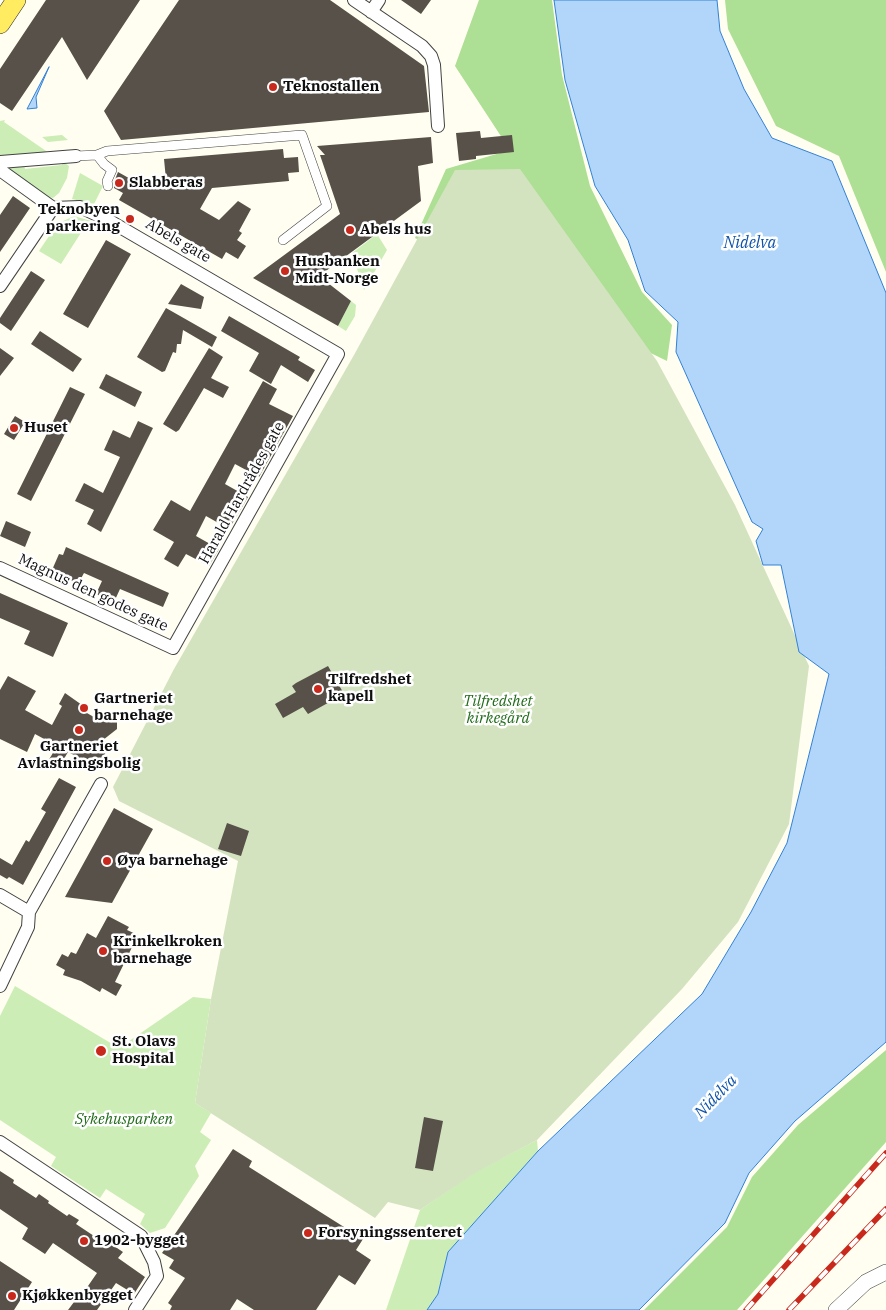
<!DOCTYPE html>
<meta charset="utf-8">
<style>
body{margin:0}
canvas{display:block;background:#fffef0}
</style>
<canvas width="886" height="1310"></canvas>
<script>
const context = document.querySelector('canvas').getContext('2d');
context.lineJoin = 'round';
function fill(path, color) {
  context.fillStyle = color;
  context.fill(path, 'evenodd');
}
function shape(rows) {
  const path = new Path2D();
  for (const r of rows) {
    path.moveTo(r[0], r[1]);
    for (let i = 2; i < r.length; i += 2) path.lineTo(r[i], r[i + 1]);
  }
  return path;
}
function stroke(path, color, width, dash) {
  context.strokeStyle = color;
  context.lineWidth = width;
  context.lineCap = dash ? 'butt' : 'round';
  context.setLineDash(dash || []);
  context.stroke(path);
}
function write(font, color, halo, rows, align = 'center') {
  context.font = font + ' "IBM Plex Serif",serif';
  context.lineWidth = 5;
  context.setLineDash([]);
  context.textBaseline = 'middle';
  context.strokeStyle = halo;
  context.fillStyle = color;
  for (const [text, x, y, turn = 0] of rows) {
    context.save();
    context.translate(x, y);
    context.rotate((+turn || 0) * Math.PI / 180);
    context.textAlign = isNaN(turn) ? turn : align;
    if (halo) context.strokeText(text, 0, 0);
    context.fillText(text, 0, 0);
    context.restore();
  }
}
const green = shape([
 [5,120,4,122,49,153,0,157,0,121],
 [62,135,68,140,48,142,42,137],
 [62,161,69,166,67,178,59,193,53,198,49,197,4,165,24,164,25,169,62,165],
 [80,173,103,186,94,204,72,199],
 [74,216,91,221,93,227,84,228,61,264,39,251,57,224],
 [377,234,387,250,364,290,352,253],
 [351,301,356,305,355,316,346,331,338,326],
 [15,986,119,1048,193,997,211,999,195,1103,211,1113,200,1132,211,1140,195,1166,199,1176,165,1228,150,1233,140,1224,145,1214,106,1189,100,1198,51,1166,56,1157,0,1120,0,1016],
 [537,1140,538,1151,448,1252,438,1294,427,1310,386,1310,420,1210,474,1173]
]);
const forest = shape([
 [479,0,552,0,562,75,590,186,642,292,672,325,667,361,415,238,446,169,510,150,455,66],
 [725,0,886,0,886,272,839,156,776,126,728,29],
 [886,1050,886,1142,737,1310,644,1310,727,1227,752,1177,798,1125]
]);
const cemetery = shape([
 [520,169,657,361,735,505,809,666,789,824,738,922,682,989,537,1140,475,1173,420,1210,388,1202,375,1218,195,1103,211,999,238,861,119,801,113,787,174,669,354,355,455,170]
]);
const water = shape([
 [554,0,717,0,720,31,744,89,772,138,832,161,886,293,886,1042,795,1121,749,1173,725,1223,639,1310,427,1310,438,1294,448,1252,538,1151,702,994,751,912,787,843,829,674,799,652,781,565,763,565,756,541,763,529,752,522,676,352,678,322,645,291,628,240,595,186,565,80,554,0],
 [49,67,36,97,37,108,27,109,49,67]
]);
const building = shape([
 [46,0,140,0,87,80,62,37,12,111,0,103,0,69],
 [179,0,330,0,424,66,429,112,121,140,104,111],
 [401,0,431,0,421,14],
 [480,131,481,138,512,135,514,152,476,156,476,159,459,161,456,133],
 [431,137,433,163,418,166,421,201,319,276,351,301,338,326,253,278,340,214,320,155,325,155,317,146],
 [283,149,284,158,298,157,299,172,288,173,289,181,212,188,200,209,219,220,238,201,251,209,239,231,242,233,237,240,246,246,238,259,226,252,222,259,119,200,123,193,114,188,114,182,118,172,143,186,148,179,167,190,164,159],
 [13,196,30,208,0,252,0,215],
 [106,240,131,254,88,328,63,314],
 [31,271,45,280,11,331,0,323,0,318],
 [181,284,204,297,201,309,168,304],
 [166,308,217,337,212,347,183,330,181,344,177,344,176,353,173,352,165,371,162,372,137,357],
 [229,316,300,357,298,360,315,370,308,382,281,365,271,384,249,371,259,353,221,331],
 [40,331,82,359,73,372,31,344],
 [0,348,14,358,0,376],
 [209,348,223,357,211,378,229,387,223,398,204,388,179,430,176,432,163,424],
 [106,374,142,392,135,407,99,388],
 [263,381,277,389,269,404,293,416,259,477,235,464,225,484,248,497,229,529,206,516,196,536,219,549,209,566,186,554,178,567,164,559,174,542,153,530,171,500,190,511],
 [70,387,85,394,31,501,17,494],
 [15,416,25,422,14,440,4,434],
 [138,421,153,428,101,532,87,524,94,510,75,501,84,483,103,493,120,457,104,450,113,430,130,438],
 [6,521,31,532,25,547,0,536],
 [66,547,169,593,163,607,120,589,114,602,96,594,102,581,84,573,78,584,52,570,59,554,63,555],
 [0,593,68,623,53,657,24,644,30,631,0,618],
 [328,666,344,694,308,714,303,707,283,718,275,704,296,692,292,686,296,683],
 [8,676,36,691,25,710,52,725,62,706,59,704,65,693,82,705,80,709,99,720,101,716,117,721,117,729,103,740,110,744,98,767,68,752,58,769,47,763,57,746,35,734,27,752,0,739,0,690],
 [59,778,76,787,23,885,9,877,7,879,0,875,0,858,12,865,26,840,29,842,46,812,41,809],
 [114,808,153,829,123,883,112,903,65,897],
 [227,823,249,831,241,856,218,849],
 [108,916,129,927,127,930,138,935,115,982,122,985,116,996,102,988,100,992,81,981,63,975,65,970,56,965,62,954,68,957,71,952,76,954,87,933,96,938],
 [424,1117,443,1121,433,1171,415,1168],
 [233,1149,252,1161,249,1167,363,1239,356,1250,371,1260,355,1285,339,1275,316,1310,254,1310,237,1299,230,1310,170,1310,172,1306,168,1303,185,1278,169,1268,174,1260,162,1253],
 [0,1171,14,1180,13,1183,36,1198,39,1194,49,1201,48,1203,67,1216,69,1214,79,1220,76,1224,100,1240,102,1238,123,1252,118,1258,145,1277,134,1294,116,1283,97,1310,68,1310,77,1298,79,1299,97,1273,53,1243,45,1254,22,1239,28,1228,0,1209],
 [0,1261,32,1282,14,1310,0,1310]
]);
const pedestrian = shape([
 [97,155,107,151,302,135,327,206,283,240],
 [76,156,97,155,104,164,112,170,107,181,108,186]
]);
const minor = shape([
 [354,0,422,46,431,56,434,65,438,126],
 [371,12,379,0],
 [0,162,76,156],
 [0,170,53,208,80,207,108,220,338,354,173,648,0,568],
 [0,286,53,208],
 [0,895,29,912],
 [0,986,28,927,29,912,101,784],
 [0,1142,141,1236,154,1262,157,1276,135,1310]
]);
const tertiary = shape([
 [836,1310,866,1282,886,1272]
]);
const primary = shape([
 [0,24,16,0]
]);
const rail = shape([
 [746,1310,886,1153],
 [789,1310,886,1209]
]);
const markers = [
 [273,87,5,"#c9291c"],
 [119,183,5,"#c9291c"],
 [130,219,5,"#c9291c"],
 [350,230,5,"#c9291c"],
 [285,271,5,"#c9291c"],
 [14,428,5,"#c9291c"],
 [318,689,5,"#c9291c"],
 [84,708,5,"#c9291c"],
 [79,730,5,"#c9291c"],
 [107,861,5,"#c9291c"],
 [103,951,5,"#c9291c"],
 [101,1051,6,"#c9291c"],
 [308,1233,5,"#c9291c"],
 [84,1241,5,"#c9291c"],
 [12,1296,5,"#c9291c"]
];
const poiNames = [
 ["Teknostallen",283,87],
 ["Slabberas",129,183],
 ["Teknobyen",120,210,"right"],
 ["parkering",120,227,"right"],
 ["Abels hus",360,230],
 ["Husbanken",295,262],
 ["Midt-Norge",295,279],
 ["Huset",24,428],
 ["Tilfredshet",328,680],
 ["kapell",328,697],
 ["Gartneriet",94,699],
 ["barnehage",94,716],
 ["Gartneriet",79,747,"center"],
 ["Avlastningsbolig",79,764,"center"],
 ["Øya barnehage",117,861],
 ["Krinkelkroken",113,942],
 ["barnehage",113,959],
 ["St. Olavs",112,1042],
 ["Hospital",112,1059],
 ["Forsyningssenteret",318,1233],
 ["1902-bygget",94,1241],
 ["Kjøkkenbygget",22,1296]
];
const streetNames = [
 ["Abels gate",178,241,30],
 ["Harald Hardrådes gate",242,493,-61],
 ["Magnus den godes gate",93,593,25]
];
const parkNames = [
 ["Tilfredshet",498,702],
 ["kirkegård",498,719],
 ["Sykehusparken",124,1120]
];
const waterNames = [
 ["Nidelva",750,243],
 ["Nidelva",716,1097,-46]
];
fill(green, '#ccedb6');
fill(forest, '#addf94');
fill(cemetery, '#d3e3bf');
fill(water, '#b1d6fa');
stroke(water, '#3281d7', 1);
fill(building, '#58514a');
stroke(pedestrian, '#424242', 10);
stroke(minor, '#424242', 14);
stroke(tertiary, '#424242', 16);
stroke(primary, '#202020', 20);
stroke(pedestrian, '#fff', 9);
stroke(minor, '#fff', 12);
stroke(tertiary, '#fff', 15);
stroke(primary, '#ffec60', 19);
stroke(rail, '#c9291c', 5.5);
stroke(rail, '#fff', 4, [11]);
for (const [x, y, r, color] of markers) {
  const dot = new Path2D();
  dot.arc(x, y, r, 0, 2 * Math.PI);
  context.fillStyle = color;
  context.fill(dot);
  stroke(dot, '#fff', 2);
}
write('bold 15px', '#0f0f0f', '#fff', poiNames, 'left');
write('15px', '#0f0f0f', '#fff', streetNames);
write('italic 15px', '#216c1a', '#fff', parkNames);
write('italic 16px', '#0e53aa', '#fff', waterNames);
</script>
